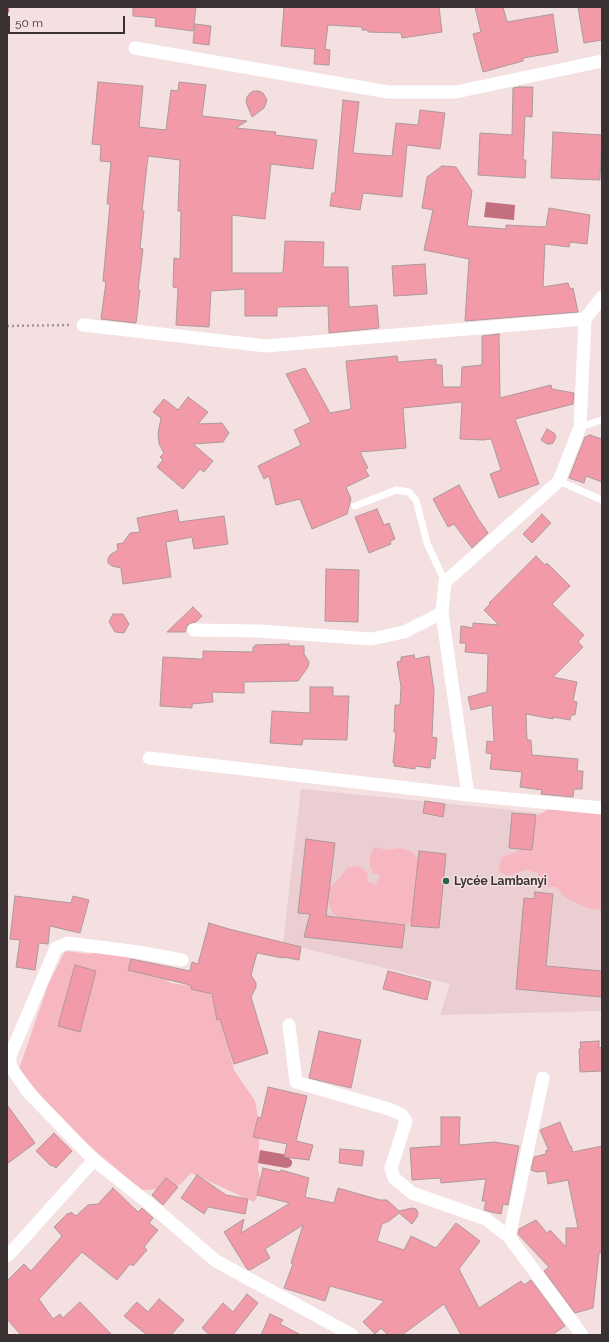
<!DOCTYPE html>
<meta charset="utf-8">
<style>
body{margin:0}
#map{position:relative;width:609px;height:1342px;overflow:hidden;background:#f4dfe1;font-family:Raleway,sans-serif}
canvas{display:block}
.frame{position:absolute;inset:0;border:8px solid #393132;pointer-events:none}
.scale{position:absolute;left:8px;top:16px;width:117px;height:18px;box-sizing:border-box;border:2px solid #393132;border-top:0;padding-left:5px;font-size:12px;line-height:14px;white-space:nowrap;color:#393132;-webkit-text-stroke:3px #f4dfe1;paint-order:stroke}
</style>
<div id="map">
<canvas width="609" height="1342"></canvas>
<div class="frame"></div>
<div class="scale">50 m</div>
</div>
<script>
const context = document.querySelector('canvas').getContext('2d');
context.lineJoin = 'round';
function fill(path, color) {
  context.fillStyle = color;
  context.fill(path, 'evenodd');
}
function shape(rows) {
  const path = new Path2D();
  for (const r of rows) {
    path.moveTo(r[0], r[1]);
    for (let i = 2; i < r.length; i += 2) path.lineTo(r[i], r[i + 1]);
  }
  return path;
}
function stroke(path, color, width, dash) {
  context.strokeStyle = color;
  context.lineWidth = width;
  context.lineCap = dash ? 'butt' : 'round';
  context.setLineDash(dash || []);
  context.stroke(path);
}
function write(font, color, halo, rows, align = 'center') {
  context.font = font + ' Raleway,sans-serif';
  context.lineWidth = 3;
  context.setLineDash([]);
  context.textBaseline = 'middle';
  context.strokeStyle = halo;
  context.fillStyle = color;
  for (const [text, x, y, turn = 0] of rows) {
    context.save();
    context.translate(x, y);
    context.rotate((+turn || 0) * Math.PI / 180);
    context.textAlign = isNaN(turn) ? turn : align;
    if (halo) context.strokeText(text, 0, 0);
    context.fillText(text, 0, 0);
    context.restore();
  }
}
const built = shape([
 [301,789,602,819,602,1011,440,1015,450,984,283,943]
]);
const green = shape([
 [548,809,602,813,602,910,587,908,566,898,556,887,542,887,538,873,526,870,508,876,498,871,502,857,514,853,526,845,530,821],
 [374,847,388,850,399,848,411,851,422,863,417,919,397,929,344,922,332,912,325,891,339,879,347,868,357,866,364,869,368,875,367,881,375,885,381,875,373,873,370,866,370,857],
 [108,950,121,953,171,983,206,988,218,1005,234,1070,255,1101,260,1128,258,1170,262,1188,254,1202,191,1173,181,1184,168,1189,141,1190,63,1123,19,1069,48,985,65,951,90,954]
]);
const water = shape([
 [486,202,515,205,514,220,484,217],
 [260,1150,288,1155,288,1157,292,1161,292,1164,290,1167,286,1168,258,1163]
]);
const stream = shape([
 [7,11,7,7]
]);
const building = shape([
 [133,7,196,7,193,31,155,26,156,18,133,16,133,7],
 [284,7,439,7,442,32,402,38,401,33,368,32,368,30,362,30,362,27,328,25,325,49,330,50,329,65,314,64,315,49,281,46,284,7],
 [475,7,503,7,507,22,553,14,558,52,523,58,523,61,483,72,473,34,481,32,475,7],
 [578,7,602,7,602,40,584,43,578,7],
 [195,24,211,26,209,45,193,43,195,24],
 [98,82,143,86,139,127,166,130,171,90,178,91,179,82,206,85,202,116,247,121,236,128,276,132,275,135,317,140,313,169,271,164,265,219,232,215,232,273,283,273,285,241,324,242,323,267,348,267,349,307,377,305,379,328,329,333,328,306,277,307,277,316,245,316,245,289,211,291,209,327,176,325,178,288,173,287,174,258,180,259,181,211,178,211,180,160,148,156,142,211,144,211,140,248,143,249,138,290,140,290,136,323,101,319,106,282,103,281,110,204,107,204,111,162,100,161,101,145,92,144,98,82],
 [519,87,533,87,532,117,525,116,523,160,526,160,525,178,478,175,480,133,512,135,513,88,519,87],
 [254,91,259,91,263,93,267,100,264,108,252,117,246,102,247,97,250,93,254,91],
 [343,100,359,102,353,153,392,156,396,123,418,125,420,110,445,113,440,149,407,145,402,197,363,193,360,210,330,206,332,193,335,193,343,100],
 [553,132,602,135,600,180,551,178,553,132],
 [442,166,456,167,472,191,467,226,506,229,506,225,546,227,549,208,590,215,587,244,570,242,569,247,545,244,543,287,568,283,570,289,573,288,578,312,465,321,469,259,424,250,433,210,422,208,427,177,442,166],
 [425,264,427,294,394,296,392,266,425,264],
 [499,334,500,398,551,385,552,389,574,393,573,404,515,419,539,484,499,498,490,474,501,470,492,441,491,439,483,440,460,439,462,402,403,408,406,448,360,452,368,468,365,469,369,476,346,487,351,499,347,514,312,529,300,499,276,505,269,476,264,479,258,466,301,445,294,430,311,422,286,374,305,368,330,413,351,409,346,361,397,356,398,362,436,359,436,365,442,365,443,387,461,387,462,367,482,365,482,336,499,334],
 [188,397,208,412,198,424,222,423,229,433,223,442,193,444,213,461,204,472,200,469,183,489,157,467,163,460,160,457,164,453,159,444,158,434,161,418,153,412,164,399,178,410,188,397],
 [547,429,554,433,556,437,553,443,550,444,547,444,541,440,547,429],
 [590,435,602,439,602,482,586,476,584,483,569,478,585,437,590,435],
 [459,485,477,517,488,533,472,548,454,524,448,527,433,499,459,485],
 [377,509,384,525,389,523,395,539,390,541,391,544,369,553,355,517,377,509],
 [177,510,179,522,224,516,228,544,194,549,192,537,166,542,171,577,123,584,121,568,112,566,108,563,108,559,110,555,118,550,117,544,123,543,130,533,140,532,137,518,177,510],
 [542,514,551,523,532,543,523,534,542,514],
 [536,556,545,565,547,563,570,586,552,604,584,635,578,642,583,647,553,677,577,682,573,701,577,702,575,715,571,715,570,720,553,717,553,719,526,714,527,740,531,740,532,755,578,759,577,771,583,771,582,789,574,789,573,797,541,794,542,790,520,787,522,772,490,769,492,754,486,753,487,741,494,742,492,705,471,710,468,697,487,692,488,654,465,652,466,643,460,643,461,626,473,628,473,623,499,625,484,610,490,604,489,603,536,556],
 [326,569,359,570,358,622,325,621,326,569],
 [193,607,202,616,196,622,190,623,187,626,185,632,167,632,193,607],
 [113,614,123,614,129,624,124,633,115,632,109,622,113,614],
 [289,644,289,646,304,646,304,654,309,662,308,667,298,681,244,682,244,693,212,692,213,702,192,704,192,708,160,706,163,657,200,659,203,659,203,651,253,652,253,647,255,647,255,645,289,644],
 [414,655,415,659,429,656,434,690,432,737,437,738,435,759,431,758,430,768,415,766,415,769,394,766,395,763,393,763,396,732,394,732,395,705,400,705,401,687,397,662,401,661,401,657,414,655],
 [310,687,333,687,333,696,349,696,347,740,303,739,302,745,270,743,272,711,310,713,310,687],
 [425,801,445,804,443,817,423,813,425,801],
 [512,813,536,815,532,850,509,848,512,813],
 [306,839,335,843,326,916,405,925,402,948,304,937,310,914,298,913,306,839],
 [419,851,446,854,439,928,411,926,419,851],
 [535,892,553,894,546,966,602,971,602,997,516,989,524,898,534,899,535,892],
 [15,896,71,903,73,896,89,900,80,933,50,926,48,944,39,943,35,970,16,967,20,940,10,939,15,896],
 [209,923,229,929,301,947,299,960,283,957,283,958,257,953,251,975,256,983,256,987,251,997,268,1053,234,1064,220,1019,217,1020,212,994,191,989,192,986,186,984,128,970,131,959,190,971,192,962,198,964,209,923],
 [75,965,96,971,80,1032,58,1026,75,965],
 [388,971,431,982,427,1000,383,989,388,971],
 [319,1031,361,1040,351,1088,309,1078,319,1031],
 [599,1041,599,1048,602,1047,602,1071,580,1072,579,1049,581,1049,580,1042,599,1041],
 [268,1087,307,1096,296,1141,313,1145,309,1160,284,1157,287,1144,253,1137,258,1117,261,1118,268,1087],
 [7,1105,35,1143,7,1164,7,1105],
 [441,1117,460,1117,459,1145,495,1142,519,1146,508,1205,503,1204,501,1214,491,1212,484,1210,486,1201,482,1201,486,1179,441,1183,440,1178,412,1180,410,1148,441,1146,441,1117],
 [560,1122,570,1146,571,1146,573,1152,602,1146,602,1253,599,1253,593,1308,575,1313,544,1271,549,1267,518,1234,519,1229,536,1220,547,1233,550,1230,566,1247,566,1228,578,1228,568,1180,548,1184,546,1171,537,1172,531,1170,534,1157,546,1154,546,1150,549,1151,540,1130,560,1122],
 [54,1133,72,1151,56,1168,52,1165,51,1166,36,1151,54,1133],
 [340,1149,364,1151,362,1166,339,1163,340,1149],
 [263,1168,280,1172,281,1170,309,1178,305,1197,334,1203,338,1188,380,1200,387,1200,399,1211,412,1208,416,1209,418,1213,417,1217,412,1224,399,1213,389,1221,382,1224,377,1241,404,1250,411,1236,436,1248,456,1223,480,1241,459,1269,479,1308,521,1281,524,1285,531,1280,565,1326,552,1335,461,1335,444,1304,402,1335,388,1335,381,1328,375,1334,363,1322,384,1301,330,1286,325,1301,284,1288,293,1264,291,1263,303,1225,265,1249,270,1258,250,1270,247,1269,224,1232,244,1219,241,1233,290,1203,257,1195,263,1168],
 [197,1175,226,1195,248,1199,245,1214,208,1207,204,1214,181,1198,197,1175],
 [166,1178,178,1187,163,1205,152,1195,166,1178],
 [113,1188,138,1212,142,1208,153,1218,149,1223,158,1230,144,1247,147,1250,133,1266,130,1264,117,1280,82,1252,39,1299,53,1319,60,1314,63,1318,80,1302,112,1335,21,1335,7,1319,7,1281,24,1264,31,1271,62,1236,54,1227,68,1213,69,1214,71,1212,76,1216,88,1205,98,1204,113,1188],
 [247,1294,258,1303,233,1335,210,1335,202,1328,223,1303,233,1312,247,1294],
 [159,1299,184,1320,171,1335,147,1335,124,1316,137,1302,148,1312,159,1299],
 [270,1314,283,1320,280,1324,301,1335,261,1335,270,1314]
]);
const path = shape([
 [7,326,71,325]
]);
const lane = shape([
 [580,427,602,420],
 [559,481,602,500],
 [355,506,396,490,409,492,416,500,427,543,445,582]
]);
const street = shape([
 [135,48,388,92,456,92,602,61],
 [83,325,266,346,585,319],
 [194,630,259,631,371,639,404,632,442,613],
 [149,758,468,795,602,808],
 [468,795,442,613,445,582,559,481,580,427,585,319,602,297],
 [182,960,138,952,68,943,56,948,10,1056,10,1066,29,1093,94,1160,152,1206,216,1261,352,1335],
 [289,1025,296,1082,392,1110,402,1115,406,1121,391,1168,394,1178,412,1193,486,1219,509,1237,582,1335],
 [509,1237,543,1078],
 [7,1256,14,1249,94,1160]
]);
const markers = [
 [446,881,4,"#246350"]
];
const poiNames = [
 ["Lycée Lambanyi",454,881]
];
fill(built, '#ebced1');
fill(green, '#f7b7c0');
fill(water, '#c36f7e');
stroke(stream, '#c36f7e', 4.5);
fill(building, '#f29aa8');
stroke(building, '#ac999b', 1);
stroke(path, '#a39495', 2.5, [2, 3]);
stroke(lane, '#fff', 7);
stroke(street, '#fff', 13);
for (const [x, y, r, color] of markers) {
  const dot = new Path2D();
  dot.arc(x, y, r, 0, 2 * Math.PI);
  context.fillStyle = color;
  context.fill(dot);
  stroke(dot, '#f4dfe1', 1.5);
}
write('bold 12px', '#393132', '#f4dfe1', poiNames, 'left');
</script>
